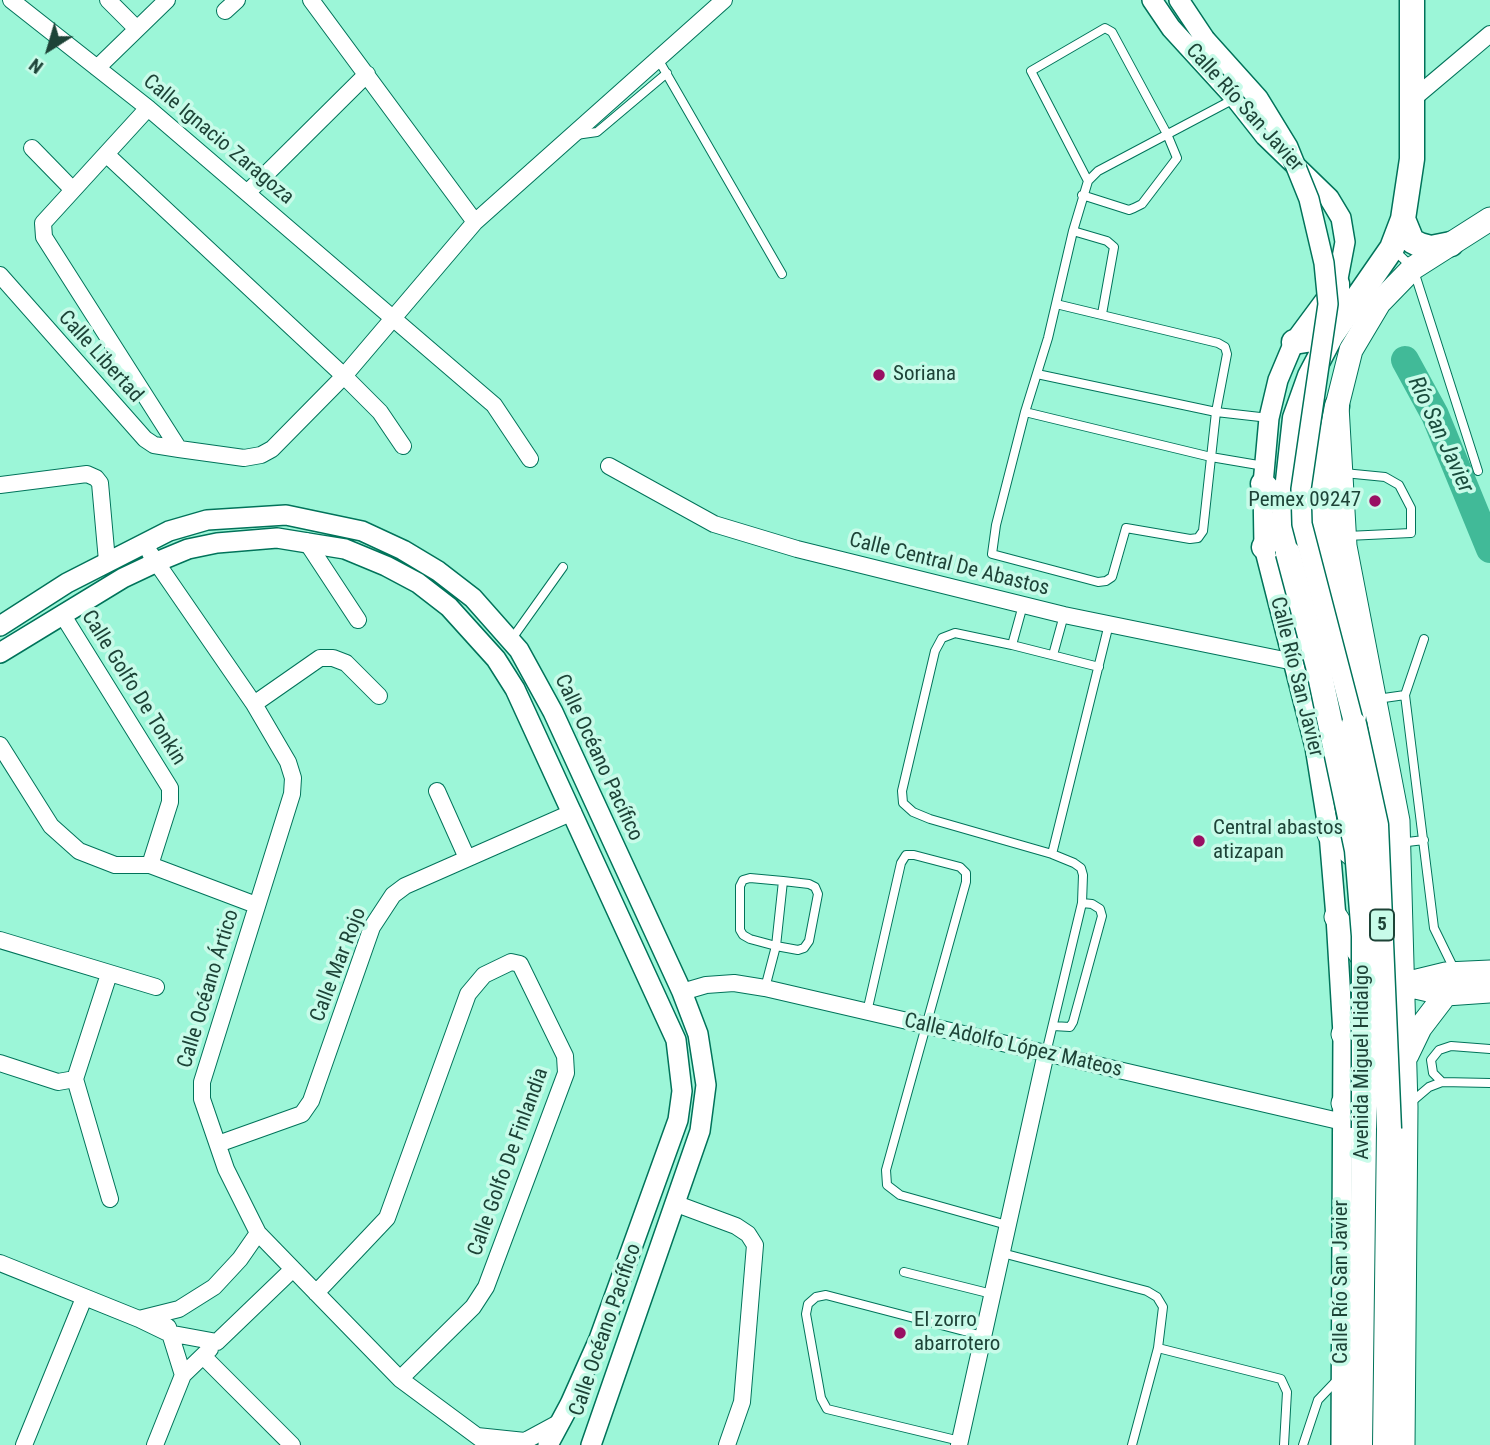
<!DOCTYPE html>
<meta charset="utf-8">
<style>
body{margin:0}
#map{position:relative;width:1490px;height:1445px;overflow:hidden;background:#9cf6d8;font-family:"Roboto Condensed",sans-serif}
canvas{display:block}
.north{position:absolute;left:14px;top:14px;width:70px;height:70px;-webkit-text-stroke:5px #c8fbe9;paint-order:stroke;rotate:217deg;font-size:19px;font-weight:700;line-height:28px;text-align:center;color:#1d4337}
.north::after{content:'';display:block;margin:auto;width:24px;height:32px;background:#1d4337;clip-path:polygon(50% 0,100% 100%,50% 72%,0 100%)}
</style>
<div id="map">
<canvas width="1490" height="1445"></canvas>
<div class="north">N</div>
</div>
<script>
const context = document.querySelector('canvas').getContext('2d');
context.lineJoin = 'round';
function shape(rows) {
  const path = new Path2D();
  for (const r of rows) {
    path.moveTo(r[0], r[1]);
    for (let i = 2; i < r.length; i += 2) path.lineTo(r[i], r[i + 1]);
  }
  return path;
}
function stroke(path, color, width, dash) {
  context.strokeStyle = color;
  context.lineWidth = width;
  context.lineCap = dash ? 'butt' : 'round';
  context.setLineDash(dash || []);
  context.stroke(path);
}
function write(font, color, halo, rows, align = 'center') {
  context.font = font + ' "Roboto Condensed",sans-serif';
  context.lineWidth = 7;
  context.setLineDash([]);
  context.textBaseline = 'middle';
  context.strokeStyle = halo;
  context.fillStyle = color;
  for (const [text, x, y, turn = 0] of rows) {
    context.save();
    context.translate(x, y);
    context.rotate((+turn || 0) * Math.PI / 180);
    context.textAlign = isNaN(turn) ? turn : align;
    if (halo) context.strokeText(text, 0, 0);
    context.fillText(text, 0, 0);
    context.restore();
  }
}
const river = shape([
 [1405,360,1435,415,1490,549]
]);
const service = shape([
 [658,59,782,274],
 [576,135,597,132,667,73],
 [1082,195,1129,210,1134,208,1142,204,1177,158,1167,134,1112,32,1105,28,1031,71,1088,181],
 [1073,231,1107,241,1114,247,1102,314],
 [1395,251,1413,268,1478,471],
 [1056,304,1218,343,1225,347,1227,354,1216,412,1203,531,1198,538,1190,539,1126,528,1112,577,1106,581,1098,582,992,554,996,525,1025,412,1048,338,1073,231,1088,181,1098,171,1234,99],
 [1037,374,1216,412,1269,418],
 [1025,412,1211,457,1264,466],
 [1344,473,1385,477,1399,485,1411,508,1411,533,1347,536],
 [1023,605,1012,645,955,633,942,638,935,651,902,791,903,803,913,812,930,819,1052,854,1109,624],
 [1424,639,1405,695,1434,928,1455,971],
 [511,640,563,567],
 [1012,645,1099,667],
 [1053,655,1064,615],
 [1377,699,1405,695],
 [1399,843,1424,840],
 [765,988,776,946,783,881,750,878,743,880,740,886,740,930,743,935,750,939,776,946,798,950,804,948,809,941,818,894,815,887,809,884,783,881],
 [867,1012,901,863,906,855,914,855,960,867,966,873,966,882,886,1170,887,1185,900,1195,1007,1225],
 [1053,1026,1070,1027,1073,1022,1102,916,1100,909,1092,904,1082,903],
 [1046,1053,1082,903,1083,875,1081,868,1074,863,1052,854],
 [1442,1082,1433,1073,1431,1060,1439,1050,1451,1046,1490,1049],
 [1409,1104,1429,1087,1442,1082,1490,1083],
 [1002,1253,1147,1291,1157,1297,1163,1307,1158,1348,1132,1445],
 [904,1272,992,1294],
 [1158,1348,1281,1379,1287,1392,1284,1445],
 [960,1441,827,1409,821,1398,806,1314,808,1304,816,1297,826,1295,983,1336],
 [1303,1445,1318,1400,1339,1378]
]);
const minor = shape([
 [11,0,148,108,494,405,530,459],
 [108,0,137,29],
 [311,0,475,222],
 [225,11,237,0],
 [97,68,167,0],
 [1413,99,1490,34],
 [148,108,43,223,44,237,179,449],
 [32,148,72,189],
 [106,154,344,376,380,412,403,446],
 [248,192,367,74],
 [0,275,145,439,154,445,179,449,244,458,261,455,272,449,344,376,475,222,724,0],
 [609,466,714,524,797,549,1064,615,1294,662],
 [0,485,87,474,96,478,100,483,107,561],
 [306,541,358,620],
 [150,553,254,704,288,762,293,778,292,794,202,1082,202,1099,226,1169,258,1233,400,1379,489,1445],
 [62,614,170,788,170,802,150,865],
 [254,704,320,658,333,658,346,663,379,696],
 [0,745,51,826,79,851,115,865,150,865,256,905],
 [437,791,467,858],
 [0,940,156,987],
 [682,992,706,985,734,983,765,988,1343,1122],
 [0,1063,58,1082,75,1079],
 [75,1079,110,1199],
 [75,1079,109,974],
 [218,1144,302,1114,311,1101,372,927,393,895,405,886,573,812],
 [674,1203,736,1226,748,1234,755,1245,742,1402,727,1445],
 [258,1233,240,1259,214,1287,179,1309,139,1319,168,1333,217,1342,293,1269],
 [0,1263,139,1319],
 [316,1293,387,1218,468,994,484,975,511,962,520,964,565,1056,566,1073,486,1287,473,1307,400,1379],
 [168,1327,183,1375],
 [203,1356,292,1445],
 [477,1436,525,1441,562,1421],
 [24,1445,84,1298],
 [155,1445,183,1375,210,1349],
 [959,1445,1046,1053]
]);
const tertiary = shape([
 [1152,0,1171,28,1235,98,1265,136,1329,198,1341,218,1345,242,1337,284,1294,342,1278,380,1269,418,1263,484,1264,547,1315,747,1329,834,1336,917,1343,1034,1341,1445],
 [1179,0,1205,39],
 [0,626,67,583,169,531,207,520,286,515,362,531,403,550,438,571,473,598,519,650,553,712,682,992,698,1034,706,1085,700,1131,591,1445],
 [0,653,123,578,159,561,188,549,217,543,277,538,345,549,386,566,418,583,449,607,496,659,515,689,676,1040,682,1091,678,1120,599,1339,570,1404,548,1445]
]);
const secondary = shape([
 [1329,834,1353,855,1373,852],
 [1336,917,1366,963,1403,984,1446,994,1490,991],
 [1409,983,1446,974,1490,972],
 [1343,1034,1371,998],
 [1407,1055,1420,1028,1446,994],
 [1343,1103,1357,1085,1380,1081],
 [1403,1445,1406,1107,1398,821,1345,546,1337,406,1351,350,1379,303,1413,268,1490,219]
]);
const primary = shape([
 [1403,219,1412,241,1420,245,1431,248,1451,244],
 [1337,284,1337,327],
 [1294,342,1331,336],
 [1337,406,1322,482,1323,527,1353,677,1354,716],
 [1263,484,1285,508],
 [1264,547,1285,516],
 [1288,553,1285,508,1295,418,1310,376,1331,336,1392,248,1403,219,1412,159,1412,0],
 [1360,1445,1364,1128],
 [1385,1445,1389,1129]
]);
const tertiaryBridge = shape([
 [1205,39,1258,98,1288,147,1309,199,1324,263,1328,304,1301,489,1302,524,1354,724]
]);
const primaryBridge = shape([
 [1288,553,1318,666,1357,850,1364,936,1364,1128],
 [1354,724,1376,825,1389,1129]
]);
const markers = [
 [879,375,7,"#990f63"],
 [1375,501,7,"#990f63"],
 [1199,841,7,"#990f63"],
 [900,1333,7,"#990f63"]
];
const shields = [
 [1382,925,24]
];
const shieldNames = [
 ["5",1382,925]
];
const streetNames = [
 ["Calle Río San Javier",1244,108,48],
 ["Calle Ignacio Zaragoza",218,140,40],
 ["Calle Libertad",100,357,48],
 ["Calle Central De Abastos",949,565,14],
 ["Calle Río San Javier",1296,677,76],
 ["Calle Golfo De Tonkin",133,688,58],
 ["Calle Océano Pacífico",598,758,65],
 ["Calle Mar Rojo",339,965,-69],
 ["Calle Océano Ártico",209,989,-73],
 ["Calle Adolfo López Mateos",1013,1046,13],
 ["Avenida Miguel Hidalgo",1363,1062,-90],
 ["Calle Golfo De Finlandia",509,1162,-70],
 ["Calle Río San Javier",1342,1282,-90],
 ["Calle Océano Pacífico",606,1330,-71]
];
const poiNames = [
 ["Soriana",893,375],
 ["Pemex 09247",1361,501,"right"],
 ["Central abastos",1213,829],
 ["atizapan",1213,853],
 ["El zorro",914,1321],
 ["abarrotero",914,1345]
];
const waterNames = [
 ["Río San Javier",1440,435,65]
];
stroke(river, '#41ba98', 28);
stroke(service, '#01735a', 10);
stroke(minor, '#01735a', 18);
stroke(tertiary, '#01735a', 22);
stroke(secondary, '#01735a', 25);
stroke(primary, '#01735a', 27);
stroke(service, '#fff', 8);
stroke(minor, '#fff', 16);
stroke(tertiary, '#fff', 19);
stroke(secondary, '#fff', 23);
stroke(primary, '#fff', 24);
stroke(tertiaryBridge, '#01735a', 22, []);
stroke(primaryBridge, '#01735a', 27, []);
stroke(tertiaryBridge, '#fff', 19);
stroke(primaryBridge, '#fff', 24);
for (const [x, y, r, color] of markers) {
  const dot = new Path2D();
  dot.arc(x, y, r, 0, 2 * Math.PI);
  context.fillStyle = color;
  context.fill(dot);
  stroke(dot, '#c8fbe9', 2.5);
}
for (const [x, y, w] of shields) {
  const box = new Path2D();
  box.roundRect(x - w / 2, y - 15.5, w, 31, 5);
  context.fillStyle = '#c8fbe9';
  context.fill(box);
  stroke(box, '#1d4337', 2);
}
write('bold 19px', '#1d4337', null, shieldNames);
write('21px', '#1d4337', '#c8fbe9', streetNames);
write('21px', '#1d4337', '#c8fbe9', poiNames, 'left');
write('italic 23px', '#1a4c3d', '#c8fbe9', waterNames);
</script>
